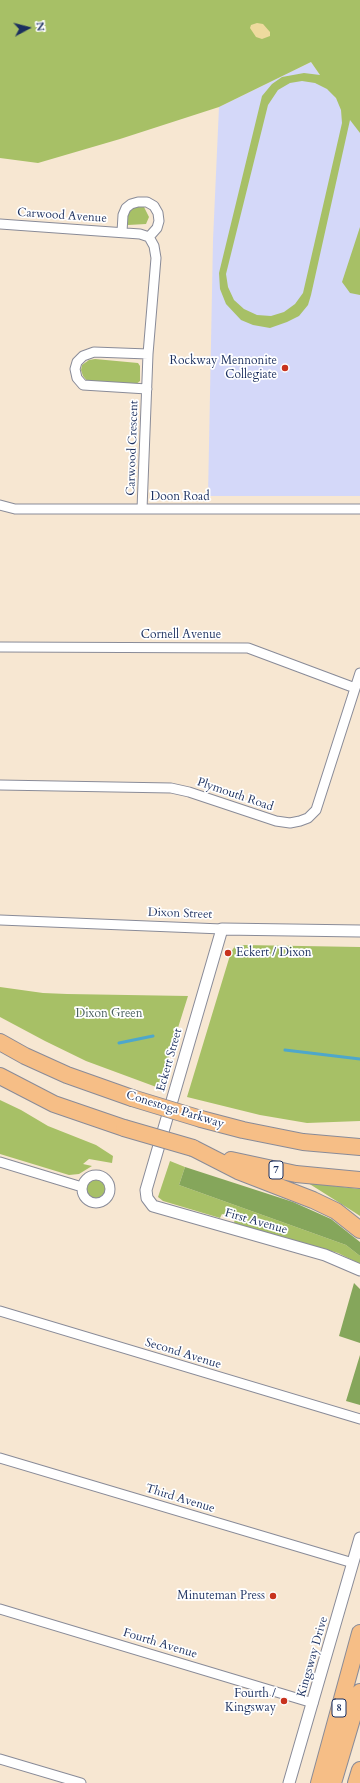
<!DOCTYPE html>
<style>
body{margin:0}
#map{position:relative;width:360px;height:1783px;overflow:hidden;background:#f7e7d2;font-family:Cardo,serif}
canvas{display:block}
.north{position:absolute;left:8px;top:8px;width:40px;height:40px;-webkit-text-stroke:3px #fff;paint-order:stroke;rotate:83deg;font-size:11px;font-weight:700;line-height:16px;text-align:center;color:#1b2f5e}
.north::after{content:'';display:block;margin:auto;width:14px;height:18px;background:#1b2f5e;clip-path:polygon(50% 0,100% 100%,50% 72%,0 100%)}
</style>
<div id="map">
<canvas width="360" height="1783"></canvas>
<div class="north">N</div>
</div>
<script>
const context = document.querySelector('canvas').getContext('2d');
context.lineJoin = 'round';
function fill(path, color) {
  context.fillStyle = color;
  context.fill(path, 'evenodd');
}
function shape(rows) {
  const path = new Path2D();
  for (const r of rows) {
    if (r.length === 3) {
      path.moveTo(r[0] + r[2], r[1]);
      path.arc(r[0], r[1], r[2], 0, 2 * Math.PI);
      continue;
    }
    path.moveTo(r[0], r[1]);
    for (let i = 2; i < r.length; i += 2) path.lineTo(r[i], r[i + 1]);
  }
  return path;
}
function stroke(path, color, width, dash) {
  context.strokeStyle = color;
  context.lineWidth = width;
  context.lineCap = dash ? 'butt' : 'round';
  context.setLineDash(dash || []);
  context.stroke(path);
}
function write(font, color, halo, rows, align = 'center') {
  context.font = font + ' Cardo,serif';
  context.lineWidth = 3.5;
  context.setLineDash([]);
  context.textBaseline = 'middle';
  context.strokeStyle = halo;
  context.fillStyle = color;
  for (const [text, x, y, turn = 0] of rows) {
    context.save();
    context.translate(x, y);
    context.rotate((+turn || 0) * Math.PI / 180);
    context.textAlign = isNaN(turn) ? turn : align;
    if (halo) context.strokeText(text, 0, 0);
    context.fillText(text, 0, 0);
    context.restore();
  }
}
const built = shape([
 [311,62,360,133,360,496,208,496,213,240,219,107]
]);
const green = shape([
 [0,0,360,0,360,133,350,120,311,295,308,305,299,316,287,322,270,328,253,325,241,320,226,304,220,289,219,273,262,96,272,84,282,77,304,73,320,75,311,62,219,107,120,139,38,163,0,158],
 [302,81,315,83,327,89,336,98,341,110,342,123,303,293,295,304,284,312,271,316,257,315,244,309,234,300,228,287,226,274,268,105,278,90,290,83],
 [143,205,149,217,146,224,128,225,124,222,128,208],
 [360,227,360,295,350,293,342,282],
 [95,359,138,363,140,366,140,381,135,385,88,382,83,376,81,370,82,365,89,360],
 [243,945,360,947,360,1121,307,1123,260,1115,187,1097,231,952,235,946],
 [0,987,43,993,67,994,188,996,159,1088,86,1061,45,1041,0,1017],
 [0,1100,21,1110,48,1126,96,1145,113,1156,112,1163,89,1159,83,1164,92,1166,79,1174,69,1175,0,1154],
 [170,1161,185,1167,179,1185,346,1245,360,1256,360,1264,338,1253,234,1223,235,1218,222,1214,220,1218,163,1201,158,1197],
 [97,1188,11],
 [308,1183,360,1189,360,1216,354,1212]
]);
const forest = shape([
 [185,1167,293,1202,331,1219,360,1242,360,1256,346,1245,179,1185],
 [354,1283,360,1289,360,1343,339,1336],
 [360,1355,360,1405,346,1401]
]);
const sand = shape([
 [257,23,263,24,270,32,270,36,262,39,256,37,250,28,251,25]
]);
const stream = shape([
 [119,1043,153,1036],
 [285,1050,360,1059]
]);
const minor = shape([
 [0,224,140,234,149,237,154,246,156,258,148,354,142,509],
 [122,232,123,215,126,208,131,204,138,202,147,202,154,206,158,213,159,221,157,228,149,237],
 [147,389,83,385,77,378,75,369,77,362,83,356,94,352,148,354],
 [0,505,15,509,360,509],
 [0,647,248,648,355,688],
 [0,785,171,788,189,792,276,821,290,823,300,821,308,818,316,810,360,673],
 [0,920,222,929],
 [0,1162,82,1187],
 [96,1189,14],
 [0,1311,360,1419],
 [0,1458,353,1563],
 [0,1609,313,1703],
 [0,1759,81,1783]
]);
const tertiary = shape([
 [360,931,222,929,146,1190,147,1198,153,1206,325,1255,360,1270],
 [289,1783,360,1538]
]);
const motorway = shape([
 [0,1042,25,1056,67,1075,132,1098],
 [0,1076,54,1104,124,1128],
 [201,1119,243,1130,303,1142,360,1147],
 [193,1148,238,1171,313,1200,336,1211,360,1230],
 [231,1160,296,1174,360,1180],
 [319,1783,360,1633],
 [333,1783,360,1692],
 [356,1783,360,1770]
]);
const motorwayBridge = shape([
 [132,1098,201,1119],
 [124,1128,193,1148]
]);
const markers = [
 [285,368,4,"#c8321e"],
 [228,953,4,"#c8321e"],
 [273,1596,4,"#c8321e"],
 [284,1701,4,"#c8321e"]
];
const shields = [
 [276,1170,14],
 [339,1708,14]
];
const shieldNames = [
 ["7",276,1170],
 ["8",339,1708]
];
const streetNames = [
 ["Carwood Avenue",62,216,4],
 ["Carwood Crescent",133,448,-88],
 ["Doon Road",180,497],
 ["Cornell Avenue",181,635],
 ["Plymouth Road",235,795,19],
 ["Dixon Street",180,914,2],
 ["Eckert Street",170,1060,-74],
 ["Conestoga Parkway",175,1110,17],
 ["First Avenue",256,1222,16],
 ["Second Avenue",183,1354,17],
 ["Third Avenue",180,1499,17],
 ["Fourth Avenue",160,1644,17],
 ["Kingsway Drive",313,1657,-74]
];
const poiNames = [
 ["Rockway Mennonite",277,361],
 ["Collegiate",277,375],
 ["Eckert / Dixon",236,953,"left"],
 ["Minuteman Press",265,1596],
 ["Fourth /",276,1694],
 ["Kingsway",276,1708]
];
const parkNames = [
 ["Dixon Green",109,1014]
];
fill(built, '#d4d8f9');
fill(green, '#a7c066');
fill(forest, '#85a65b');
fill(sand, '#eeda9e');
stroke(stream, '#4ea7cb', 3);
stroke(minor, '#898b98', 11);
stroke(tertiary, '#898b98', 13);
stroke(motorway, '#898b98', 18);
stroke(minor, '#fff', 9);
stroke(tertiary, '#fff', 11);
stroke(motorway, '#f6be86', 16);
stroke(motorwayBridge, '#898b98', 18, []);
stroke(motorwayBridge, '#f6be86', 16);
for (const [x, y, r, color] of markers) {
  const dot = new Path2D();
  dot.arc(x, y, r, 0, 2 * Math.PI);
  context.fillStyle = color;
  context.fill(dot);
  stroke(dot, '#fff', 1.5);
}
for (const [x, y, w] of shields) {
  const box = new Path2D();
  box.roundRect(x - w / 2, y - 9, w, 18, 3);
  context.fillStyle = '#fff';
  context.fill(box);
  stroke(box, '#1b2f5e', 1);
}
write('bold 11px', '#1b2f5e', null, shieldNames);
write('12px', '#1b2f5e', '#fff', streetNames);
write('12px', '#1b2f5e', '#fff', poiNames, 'right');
write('12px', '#4c6261', '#fff', parkNames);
</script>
